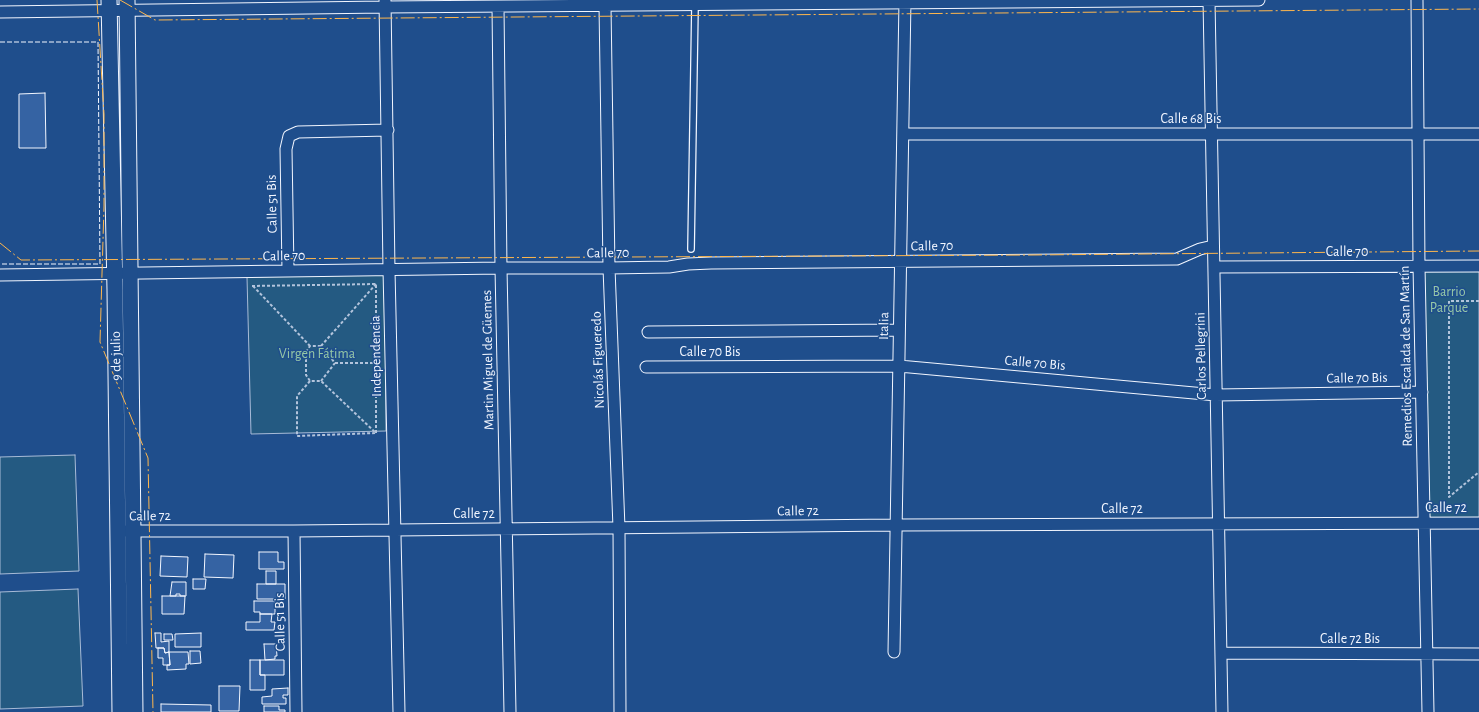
<!DOCTYPE html>
<meta charset="utf-8">
<style>
body{margin:0}
canvas{display:block;background:#1f4e8c}
</style>
<canvas width="1479" height="712"></canvas>
<script>
const context = document.querySelector('canvas').getContext('2d');
context.lineJoin = 'round';
function fill(path, color) {
  context.fillStyle = color;
  context.fill(path, 'evenodd');
}
function shape(rows) {
  const path = new Path2D();
  for (const r of rows) {
    path.moveTo(r[0], r[1]);
    for (let i = 2; i < r.length; i += 2) path.lineTo(r[i], r[i + 1]);
  }
  return path;
}
function stroke(path, color, width, dash) {
  context.strokeStyle = color;
  context.lineWidth = width;
  context.lineCap = dash ? 'butt' : 'round';
  context.setLineDash(dash || []);
  context.stroke(path);
}
function write(font, color, halo, rows, align = 'center') {
  context.font = font + ' "Alegreya Sans",sans-serif';
  context.lineWidth = 3;
  context.setLineDash([]);
  context.textBaseline = 'middle';
  context.strokeStyle = halo;
  context.fillStyle = color;
  for (const [text, x, y, turn = 0] of rows) {
    context.save();
    context.translate(x, y);
    context.rotate((+turn || 0) * Math.PI / 180);
    context.textAlign = isNaN(turn) ? turn : align;
    if (halo) context.strokeText(text, 0, 0);
    context.fillText(text, 0, 0);
    context.restore();
  }
}
const green = shape([
 [1419,266,1479,266,1479,523,1424,523,1419,266],
 [385,274,386,431,251,434,247,277,385,274],
 [75,455,79,571,0,574,0,457,75,455],
 [78,589,83,706,0,709,0,592,78,589]
]);
const building = shape([
 [45,93,46,148,19,148,19,94,45,93],
 [259,552,278,552,278,562,284,562,284,569,259,569,259,552],
 [205,554,234,555,233,578,204,577,205,554],
 [161,556,188,557,187,577,160,576,161,556],
 [266,571,276,571,276,584,266,584,266,571],
 [193,579,206,579,205,589,193,589,193,579],
 [172,582,186,582,186,596,180,596,180,594,176,594,176,596,170,596,172,582],
 [257,584,285,584,285,599,257,599,257,584],
 [162,596,185,596,184,614,162,614,162,596],
 [254,601,275,601,275,614,260,614,260,612,254,612,254,601],
 [260,614,272,614,271,622,275,622,274,630,246,630,246,622,260,622,260,614],
 [155,633,161,633,161,642,169,641,169,652,165,653,164,648,156,648,155,633],
 [201,633,201,647,175,647,175,634,201,633],
 [164,634,172,634,173,640,164,640,164,634],
 [264,644,276,644,277,656,275,656,275,659,265,660,264,644],
 [158,648,164,648,165,653,169,652,170,665,163,665,163,658,158,658,158,648],
 [190,651,200,651,201,663,190,664,190,651],
 [169,652,188,652,189,664,186,664,186,669,167,670,167,665,170,665,169,652],
 [250,660,260,660,260,675,265,675,265,690,250,690,250,660],
 [260,660,284,660,284,675,260,675,260,660],
 [219,686,240,686,239,711,219,711,219,686],
 [288,688,288,695,283,695,283,698,286,698,286,704,262,704,262,697,272,696,272,689,288,688],
 [161,704,211,705,211,712,161,712,161,704],
 [264,706,279,706,279,710,285,710,285,712,264,712,264,706]
]);
const path = shape([
 [252,286,376,284],
 [253,286,310,346],
 [1479,301,1449,301,1449,497,1479,472],
 [321,346,376,284],
 [335,363,376,363],
 [310,381,297,396,297,436,376,433],
 [321,381,335,363,321,346,310,346,306,352,306,375,310,381,321,381,376,433],
 [376,433,376,284]
]);
const service = shape([
 [691,249,695,5]
]);
const minor = shape([
 [1209,0,1222,712],
 [1417,0,1419,266,1428,712],
 [385,1,389,270,399,712],
 [605,6,609,268,619,528,620,712],
 [498,7,501,268,510,712],
 [0,12,385,7,1259,0],
 [903,134,1479,134],
 [1214,267,1479,266],
 [288,271,286,149,289,136,298,132,388,130],
 [0,275,501,268,609,268,669,267,688,264,711,263,1177,259,1200,249,1213,246],
 [648,332,899,330],
 [646,367,899,366,1216,395,1422,392],
 [126,531,294,531,896,525,1479,523],
 [294,531,296,712],
 [894,652,905,0],
 [1221,653,1479,654]
]);
const secondary = shape([
 [109,0,115,290,120,712],
 [127,0,135,712]
]);
const fence = shape([
 [0,42,98,42,100,264,0,264]
]);
const power = shape([
 [97,0,104,114,104,206,100,342,148,458,153,712],
 [120,0,155,20,1479,9],
 [0,243,21,260,1030,255,1479,251]
]);
const streetNames = [
 ["Calle 68 Bis",1191,119],
 ["Calle 51 Bis",272,204,-91],
 ["Calle 70",932,246,-1],
 ["Calle 70",1347,252],
 ["Calle 70",608,253,-1],
 ["Calle 70",284,256,-1],
 ["Italia",884,326,-89],
 ["Calle 70 Bis",710,352],
 ["9 de julio",116,356,-91],
 ["Independencia",376,356,-91],
 ["Carlos Pellegrini",1201,356,-91],
 ["Remedios Escalada de San Martín",1406,356,-91],
 ["Martin Miguel de Güemes",488,360,-91],
 ["Nicolás Figueredo",598,360,-92],
 ["Calle 70 Bis",1035,363,5],
 ["Calle 70 Bis",1357,378,-1],
 ["Calle 72",1446,508],
 ["Calle 72",1122,509],
 ["Calle 72",798,511,-1],
 ["Calle 72",474,514],
 ["Calle 72",150,516,-1],
 ["Calle 51 Bis",280,622,-91],
 ["Calle 72 Bis",1350,639]
];
const parkNames = [
 ["Barrio",1449,292],
 ["Parque",1449,308],
 ["Virgen Fátima",317,354]
];
fill(green, '#245a82');
stroke(green, '#a8bbd7', 1);
fill(building, '#3563a3');
stroke(building, '#f2f6ff', 1);
stroke(service, '#f2f6ff', 8);
stroke(minor, '#f2f6ff', 13);
stroke(secondary, '#f2f6ff', 17);
stroke(path, '#b3c4dc', 2, [3, 2]);
stroke(service, '#1f4e8c', 5.5);
stroke(minor, '#1f4e8c', 11);
stroke(secondary, '#1f4e8c', 15);
stroke(fence, '#f2f6ff', 1, [5, 2]);
stroke(power, '#ffb74d', 1, [14, 3, 2, 3]);
write('14px', '#f2f6ff', '#1f4e8c', streetNames);
write('14px', '#97c8a6', '#1f4e8c', parkNames);
</script>
